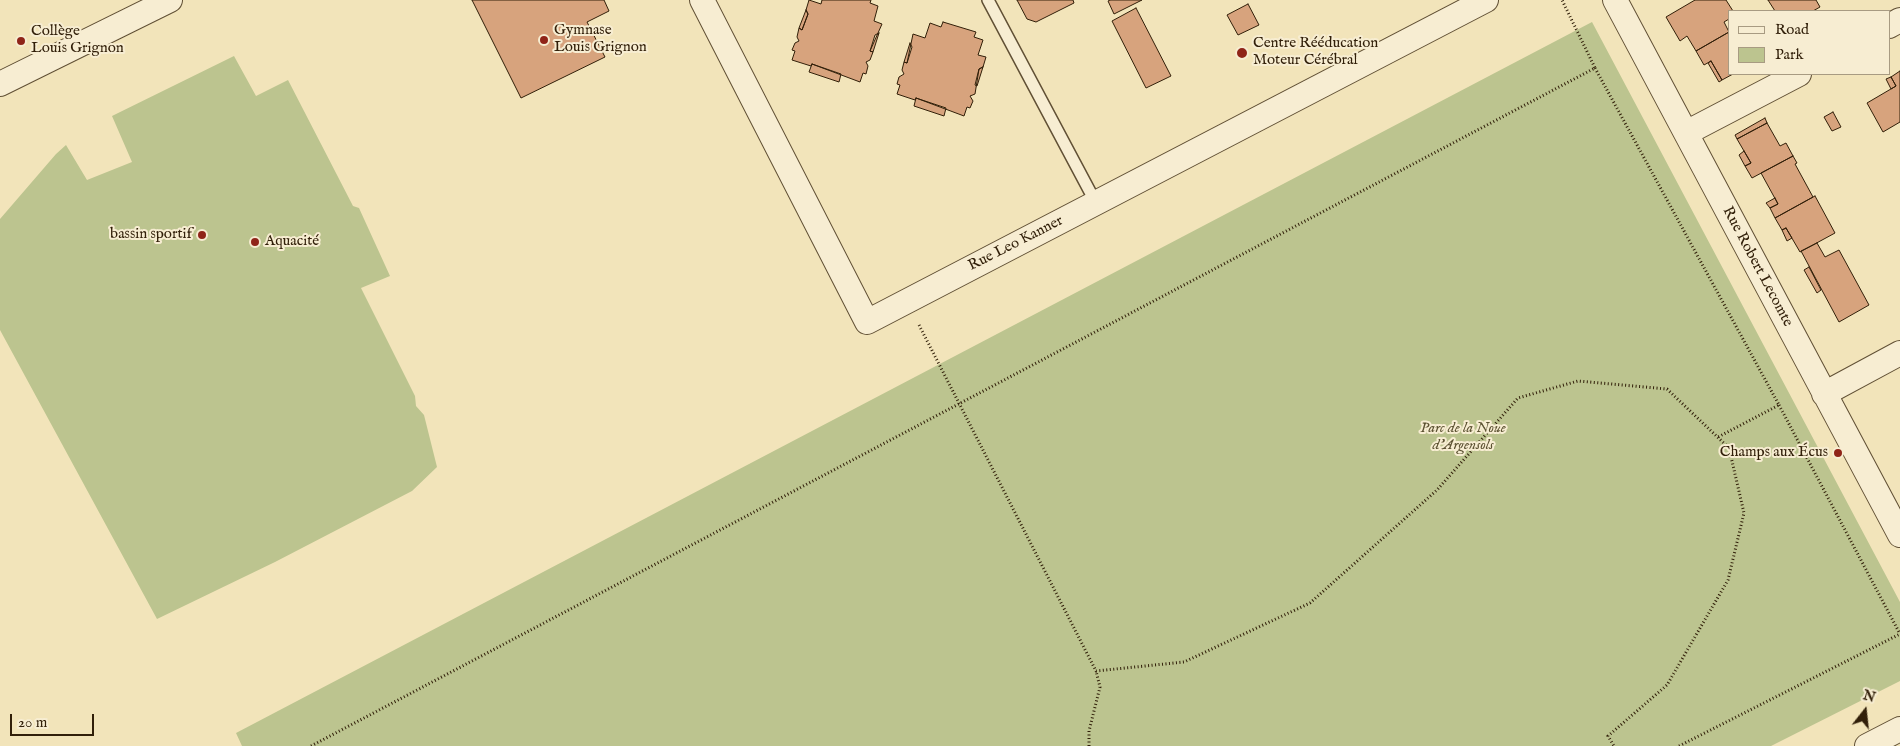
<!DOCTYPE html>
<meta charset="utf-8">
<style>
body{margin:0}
#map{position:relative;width:1900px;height:746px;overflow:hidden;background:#f2e4ba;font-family:"IM FELL English",serif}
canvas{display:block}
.legend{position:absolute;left:1728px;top:10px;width:162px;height:65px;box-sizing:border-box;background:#f7edd2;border:1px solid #a89b82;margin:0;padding:6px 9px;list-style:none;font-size:15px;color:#311f09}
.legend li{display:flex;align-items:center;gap:10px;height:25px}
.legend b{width:25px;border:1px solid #a89b82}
.north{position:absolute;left:1840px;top:686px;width:50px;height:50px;-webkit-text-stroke:4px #f7edd2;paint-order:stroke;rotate:16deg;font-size:14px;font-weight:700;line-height:20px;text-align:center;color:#311f09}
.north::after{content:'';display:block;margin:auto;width:18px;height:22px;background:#311f09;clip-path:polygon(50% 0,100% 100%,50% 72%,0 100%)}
.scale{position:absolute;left:10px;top:714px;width:84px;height:22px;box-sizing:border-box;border:2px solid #311f09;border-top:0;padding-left:6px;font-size:15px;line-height:18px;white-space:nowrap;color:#311f09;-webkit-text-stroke:4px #f7edd2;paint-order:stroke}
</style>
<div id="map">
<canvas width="1900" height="746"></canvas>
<ul class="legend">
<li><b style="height:6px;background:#f7edd2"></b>Road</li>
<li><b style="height:14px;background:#bcc48f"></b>Park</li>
</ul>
<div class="north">N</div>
<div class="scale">20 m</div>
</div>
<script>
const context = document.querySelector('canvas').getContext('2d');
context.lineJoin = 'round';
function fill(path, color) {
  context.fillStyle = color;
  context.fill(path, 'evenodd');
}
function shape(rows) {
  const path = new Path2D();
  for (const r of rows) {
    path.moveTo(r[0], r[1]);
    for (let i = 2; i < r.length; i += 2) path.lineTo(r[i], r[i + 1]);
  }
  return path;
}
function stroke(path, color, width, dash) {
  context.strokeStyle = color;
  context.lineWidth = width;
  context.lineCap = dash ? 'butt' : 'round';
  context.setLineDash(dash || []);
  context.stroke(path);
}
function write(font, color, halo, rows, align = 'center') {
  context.font = font + ' "IM FELL English",serif';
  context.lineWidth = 4;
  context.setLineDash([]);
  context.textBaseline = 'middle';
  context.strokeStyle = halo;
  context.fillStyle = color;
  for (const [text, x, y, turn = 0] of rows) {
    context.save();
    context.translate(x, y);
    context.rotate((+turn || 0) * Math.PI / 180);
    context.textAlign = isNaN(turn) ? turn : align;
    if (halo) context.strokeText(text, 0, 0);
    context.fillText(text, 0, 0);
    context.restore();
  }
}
const green = shape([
 [1592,22,1900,602,1900,681,1771,746,242,746,236,733],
 [234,56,256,96,288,80,353,206,359,208,390,276,361,288,415,396,416,406,424,415,437,467,412,491,275,562,157,619,0,330,0,219,56,154,66,145,87,180,132,162,112,116]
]);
const building = shape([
 [472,0,604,0,609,11,587,22,605,57,521,98,472,0],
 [809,0,821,4,822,0,871,0,870,3,878,6,874,21,882,24,870,51,873,52,870,60,866,62,868,66,866,74,863,73,860,82,812,64,811,66,792,60,795,51,792,50,795,43,799,41,797,37,799,28,802,30,808,14,806,10,809,0],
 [1017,0,1073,0,1074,3,1036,22,1027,19,1017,0],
 [1110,0,1142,0,1114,14,1108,1,1110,0],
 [1695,0,1726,0,1733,11,1729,11,1729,19,1724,22,1729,32,1696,51,1687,36,1680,41,1666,17,1695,0],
 [1768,0,1816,0,1820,7,1813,11,1775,11,1768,0],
 [1248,4,1259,25,1238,35,1227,15,1248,4],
 [1136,8,1171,76,1146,88,1112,21,1136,8],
 [806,10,808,14,802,30,799,28,806,10],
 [943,22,976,32,974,37,983,40,978,55,986,57,983,67,979,69,975,94,970,96,973,101,970,108,967,107,964,116,916,98,915,100,897,94,900,85,897,84,899,77,904,74,902,70,904,62,907,63,913,34,925,38,930,23,941,27,943,22],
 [1729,32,1729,74,1733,74,1722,80,1711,61,1704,65,1696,51,1729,32],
 [879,33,873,52,870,51,875,35,879,33],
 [910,43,912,47,907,63,904,62,910,43],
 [1711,61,1722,80,1719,82,1708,63,1711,61],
 [812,64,841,74,839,82,809,72,812,64],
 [983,67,977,86,975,85,979,69,983,67],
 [1900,71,1900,122,1883,132,1867,103,1896,86,1891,77,1900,71],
 [1891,77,1896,86,1891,89,1886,79,1891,77],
 [916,98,946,108,944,116,914,106,916,98],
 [1833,112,1841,127,1832,131,1824,117,1833,112],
 [1765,118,1767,123,1737,139,1735,135,1765,118],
 [1767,123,1780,146,1786,143,1793,156,1752,178,1745,166,1751,163,1737,139,1767,123],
 [1744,151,1751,163,1745,166,1739,155,1744,151],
 [1793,156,1797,163,1795,164,1813,197,1775,218,1770,208,1778,204,1761,173,1793,156],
 [1815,196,1835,233,1800,252,1786,228,1782,230,1775,218,1815,196],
 [1775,198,1778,204,1770,208,1766,203,1775,198],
 [1786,228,1792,238,1787,241,1782,230,1786,228],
 [1817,243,1825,257,1839,250,1869,305,1839,322,1801,251,1817,243],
 [1809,267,1821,290,1817,293,1804,270,1809,267]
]);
const path = shape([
 [1595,68,1779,405,1718,437],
 [919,325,1096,671,1184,662,1310,603,1437,490,1518,398,1578,381,1667,389,1729,448,1744,513,1728,580,1667,685,1608,736,1614,746],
 [1779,405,1900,634],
 [311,746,1595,68,1562,0],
 [1089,746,1089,731,1100,687,1096,671],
 [1679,746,1900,634]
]);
const lane = shape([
 [988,0,1096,203]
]);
const street = shape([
 [702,0,867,322,1486,0],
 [1615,0,1900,535],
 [1889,26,1900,20],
 [0,84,170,0],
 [1686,133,1799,74],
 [1824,394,1900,353],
 [1867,746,1900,729]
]);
const markers = [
 [544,40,5,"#8f2418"],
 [21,41,5,"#8f2418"],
 [1242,53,6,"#8f2418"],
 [202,235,5,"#8f2418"],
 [255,242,5,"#8f2418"],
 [1838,453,5,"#8f2418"]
];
const poiNames = [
 ["Gymnase",554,31],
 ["Louis Grignon",554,48],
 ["Collège",31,32],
 ["Louis Grignon",31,49],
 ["Centre Rééducation",1253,44],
 ["Moteur Cérébral",1253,61],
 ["bassin sportif",192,235,"right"],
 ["Aquacité",265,242],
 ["Champs aux Écus",1828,453,"right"]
];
const streetNames = [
 ["Rue Leo Kanner",1016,244,-27],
 ["Rue Robert Lecomte",1757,267,62]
];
const parkNames = [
 ["Parc de la Noue",1463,429],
 ["d'Argensols",1463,446]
];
fill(green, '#bcc48f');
fill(building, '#d7a37d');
stroke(building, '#311f09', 1);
stroke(lane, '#615035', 14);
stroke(street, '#615035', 26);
stroke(path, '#311f09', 3, [1, 2.5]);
stroke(lane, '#f7edd2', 11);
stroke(street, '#f7edd2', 24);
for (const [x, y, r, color] of markers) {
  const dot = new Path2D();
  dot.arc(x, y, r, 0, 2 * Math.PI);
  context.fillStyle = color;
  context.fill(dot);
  stroke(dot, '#f7edd2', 2);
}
write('15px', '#311f09', '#f7edd2', poiNames, 'left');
write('15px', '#311f09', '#f7edd2', streetNames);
write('italic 15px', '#5b5131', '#f7edd2', parkNames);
</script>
